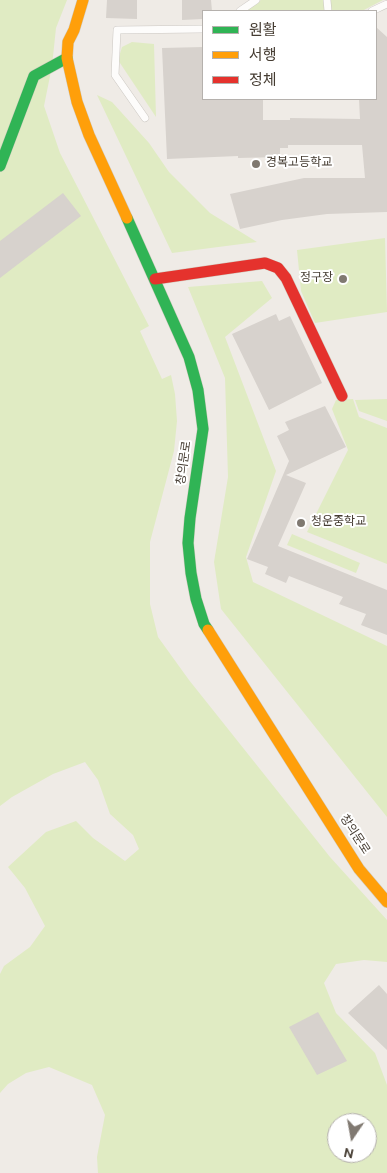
<!DOCTYPE html>
<meta charset="utf-8">
<style>
body{margin:0}
#map{position:relative;width:387px;height:1173px;overflow:hidden;background:#efebe6;font-family:Overpass,"Noto Sans KR",sans-serif}
canvas{display:block}
.legend{position:absolute;left:202px;top:10px;width:175px;height:90px;box-sizing:border-box;background:#fff;border:1px solid #b5b1ad;margin:0;padding:6px 9px;list-style:none;font-size:15px;color:#453c32}
.legend li{display:flex;align-items:center;gap:10px;height:25px}
.legend b{width:25px;border:1px solid #b5b1ad}
.north{position:absolute;left:327px;top:1113px;width:50px;height:50px;box-sizing:border-box;background:#fff;border:1px solid #b5b1ad;border-radius:50%;rotate:192deg;font-size:14px;font-weight:700;line-height:20px;text-align:center;color:#453c32}
.north::after{content:'';display:block;margin:auto;width:18px;height:22px;background:#807971;clip-path:polygon(50% 0,100% 100%,50% 72%,0 100%)}
</style>
<div id="map">
<canvas width="387" height="1173"></canvas>
<ul class="legend">
<li><b style="height:6px;background:#30b455"></b>원활</li>
<li><b style="height:6px;background:#ff9f0a"></b>서행</li>
<li><b style="height:6px;background:#e5322d"></b>정체</li>
</ul>
<div class="north">N</div>
</div>
<script>
const context = document.querySelector('canvas').getContext('2d');
context.lineJoin = 'round';
function fill(path, color) {
  context.fillStyle = color;
  context.fill(path, 'evenodd');
}
function shape(rows) {
  const path = new Path2D();
  for (const r of rows) {
    path.moveTo(r[0], r[1]);
    for (let i = 2; i < r.length; i += 2) path.lineTo(r[i], r[i + 1]);
  }
  return path;
}
function stroke(path, color, width, dash) {
  context.strokeStyle = color;
  context.lineWidth = width;
  context.lineCap = dash ? 'butt' : 'round';
  context.setLineDash(dash || []);
  context.stroke(path);
}
function write(font, color, halo, rows, align = 'center') {
  context.font = font + ' Overpass,"Noto Sans KR",sans-serif';
  context.lineWidth = 4;
  context.setLineDash([]);
  context.textBaseline = 'middle';
  context.strokeStyle = halo;
  context.fillStyle = color;
  for (const [text, x, y, turn = 0] of rows) {
    context.save();
    context.translate(x, y);
    context.rotate((+turn || 0) * Math.PI / 180);
    context.textAlign = isNaN(turn) ? turn : align;
    if (halo) context.strokeText(text, 0, 0);
    context.fillText(text, 0, 0);
    context.restore();
  }
}
const green = shape([
 [0,0,67,0,56,28,52,66,44,106,60,153,149,326,140,331,162,379,171,375,175,394,177,421,174,451,150,542,150,604,158,637,189,680,330,857,387,920,387,962,364,960,336,964,324,983,336,1013,375,1053,387,1085,387,1173,98,1173,97,1157,105,1115,92,1085,49,1067,26,1073,8,1084,0,1093,0,974,4,966,30,947,45,926,25,888,8,867,46,832,76,821,93,838,125,861,139,849,133,835,110,814,98,780,85,762,53,774,12,797,0,806],
 [337,1123,367,1123,367,1153,337,1153],
 [261,0,324,0,325,11,245,11],
 [329,0,383,0,362,11,331,11],
 [132,42,154,44,156,117,118,60,122,47],
 [97,95,112,102,149,143,169,172,210,213,257,242,172,253],
 [385,238,387,312,315,323,301,291,297,250],
 [262,281,272,298,225,337,276,471,246,557,253,582,387,646,387,817,221,609,214,562,228,477,225,378,188,287],
 [353,399,359,417,387,428,387,564,307,532,348,450,332,409,336,400],
 [387,399,387,421,359,411,355,400],
 [292,534,360,563,356,573,287,545]
]);
const building = shape([
 [107,0,137,0,137,19,106,18],
 [182,0,211,0,212,11,203,11,203,19,182,20],
 [376,27,387,37,387,212,327,214,282,220,240,229,230,194,304,178,365,178,362,145,288,145,288,148,280,148,280,157,238,158,238,156,167,159,162,48,203,47,203,99,263,99,263,120,290,120,290,118,360,119,359,99,376,99],
 [63,193,81,216,0,278,0,241],
 [276,314,279,321,290,316,322,383,269,410,232,334],
 [325,406,346,447,286,475,306,483,278,546,387,590,387,635,361,625,366,614,339,604,343,597,289,576,286,583,265,574,268,567,247,559,289,461,277,436,289,430,285,422],
 [379,985,387,994,387,1050,348,1013],
 [318,1012,347,1061,317,1075,289,1027]
]);
const lane = shape([
 [327,0,328,11],
 [240,11,256,0],
 [372,11,387,4],
 [145,118,115,75,117,30,203,29]
]);
const fast = shape([
 [0,166,34,76,67,58],
 [127,218,189,357,198,390,203,429,190,518,188,543,191,573,196,599,204,624,208,630]
]);
const slow = shape([
 [83,0,74,30,68,42,67,58,77,102,89,135,127,218],
 [208,630,359,869,387,902]
]);
const jam = shape([
 [155,279,265,263,278,268,286,278,342,396]
]);
const markers = [
 [256,164,5,"#807971"],
 [343,279,5,"#807971"],
 [301,523,5,"#807971"]
];
const poiNames = [
 ["경복고등학교",266,164],
 ["정구장",333,279,"right"],
 ["청운중학교",311,523]
];
const streetNames = [
 ["창의문로",185,463,-82],
 ["창의문로",354,835,57]
];
fill(green, '#e0ebc3');
fill(building, '#d7d2cd');
stroke(lane, '#cbc7c2', 8);
stroke(fast, '#d0cabe', 12);
stroke(slow, '#d0cabe', 12);
stroke(jam, '#d0cabe', 12);
stroke(lane, '#fdfcfb', 7);
stroke(fast, '#30b455', 11);
stroke(slow, '#ff9f0a', 11);
stroke(jam, '#e5322d', 11);
for (const [x, y, r, color] of markers) {
  const dot = new Path2D();
  dot.arc(x, y, r, 0, 2 * Math.PI);
  context.fillStyle = color;
  context.fill(dot);
  stroke(dot, '#fff', 2);
}
write('12px', '#453c32', '#fff', poiNames, 'left');
write('12px', '#453c32', '#fff', streetNames);
</script>
